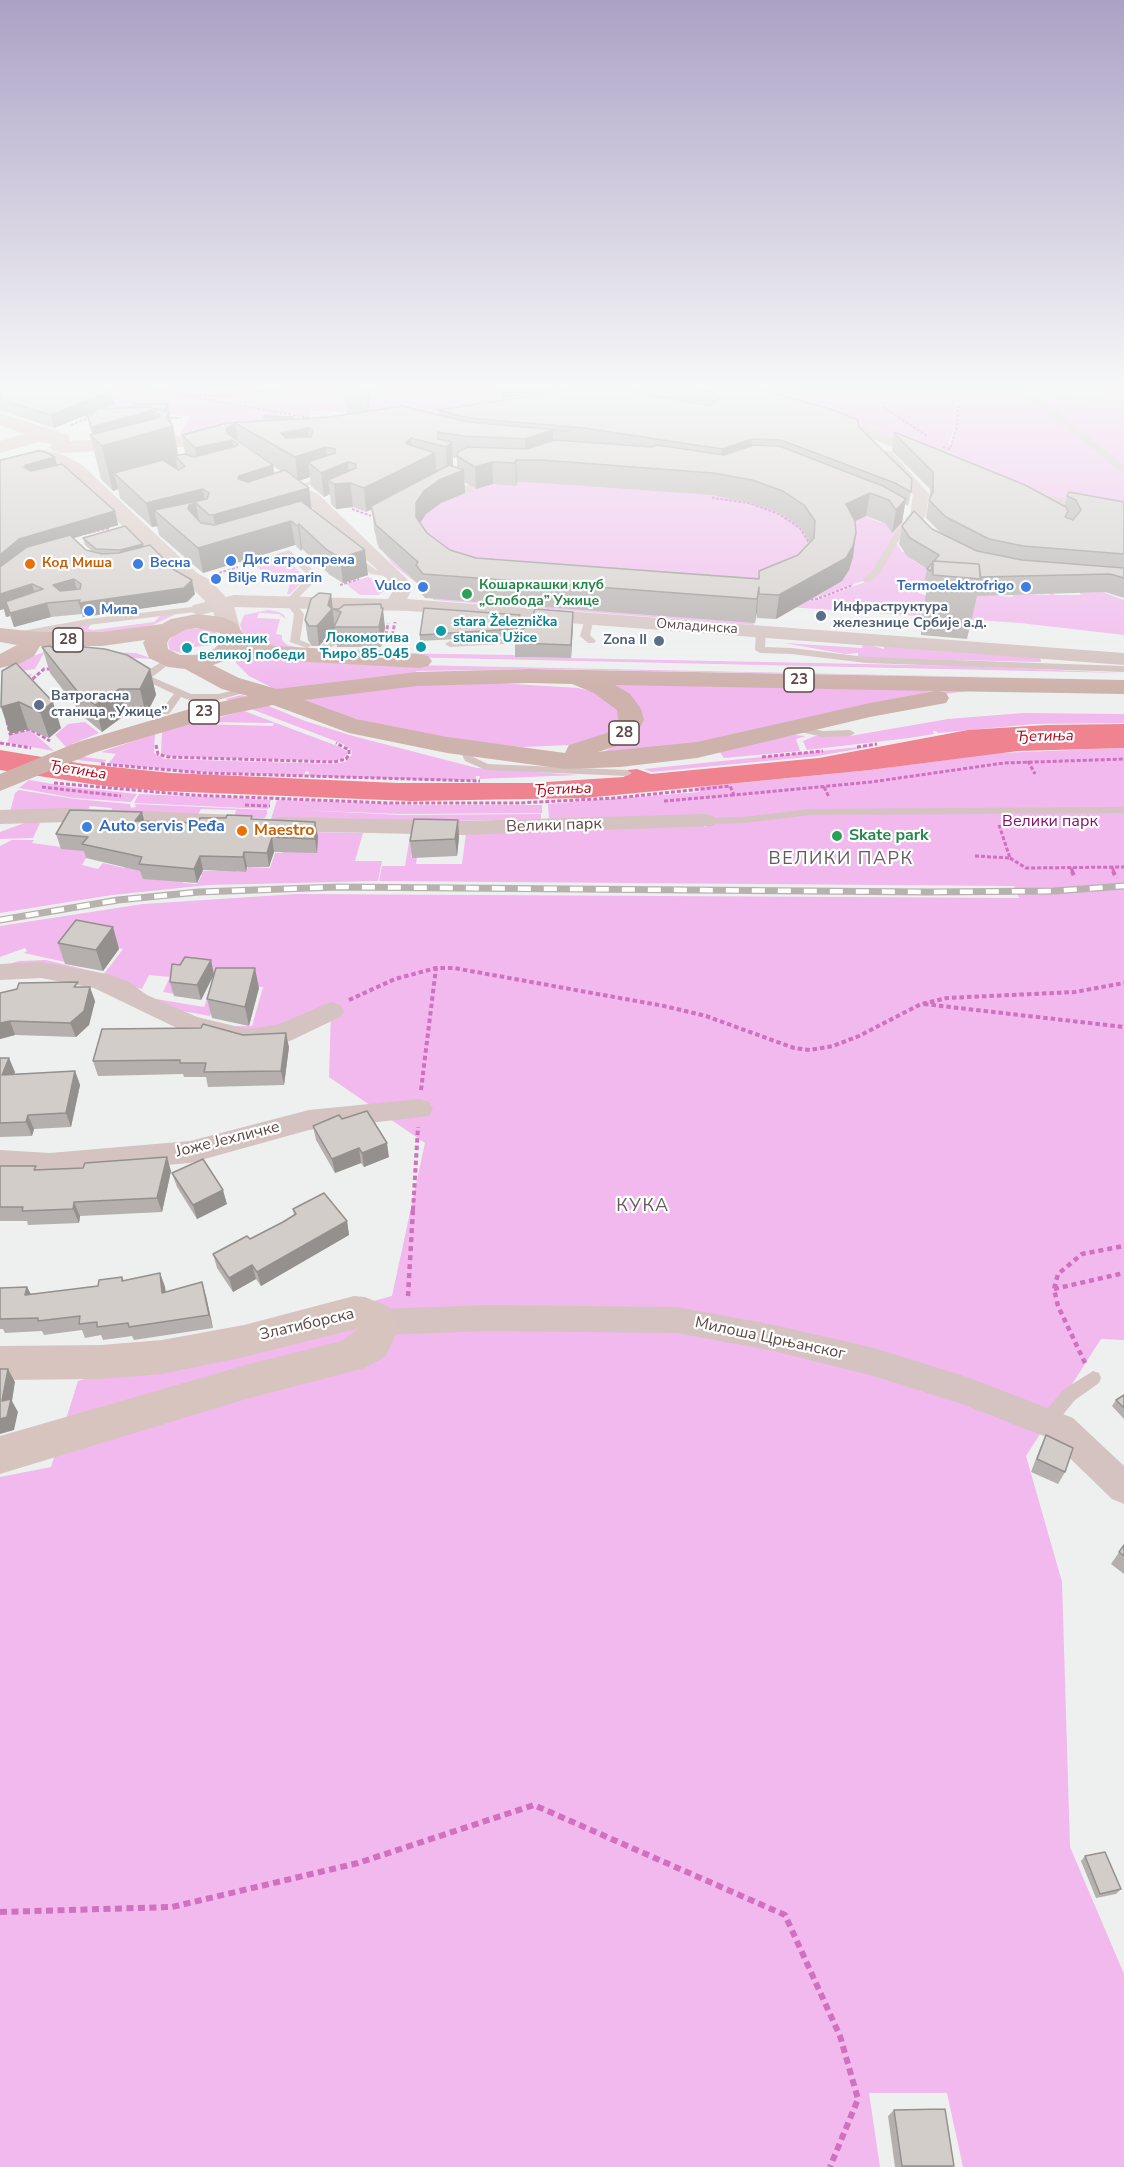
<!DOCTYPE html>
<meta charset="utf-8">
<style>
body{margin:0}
canvas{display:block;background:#edf0ef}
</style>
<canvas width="1124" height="2167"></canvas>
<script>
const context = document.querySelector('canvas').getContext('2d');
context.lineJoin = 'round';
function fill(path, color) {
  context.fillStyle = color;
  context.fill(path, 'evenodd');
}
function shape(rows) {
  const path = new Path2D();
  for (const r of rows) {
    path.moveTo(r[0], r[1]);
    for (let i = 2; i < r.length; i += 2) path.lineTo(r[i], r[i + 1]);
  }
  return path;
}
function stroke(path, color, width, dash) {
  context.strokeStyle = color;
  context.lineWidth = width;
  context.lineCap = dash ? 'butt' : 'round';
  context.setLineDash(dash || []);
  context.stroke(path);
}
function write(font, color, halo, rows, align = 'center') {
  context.font = font + ' "Nunito Sans",sans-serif';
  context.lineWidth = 4.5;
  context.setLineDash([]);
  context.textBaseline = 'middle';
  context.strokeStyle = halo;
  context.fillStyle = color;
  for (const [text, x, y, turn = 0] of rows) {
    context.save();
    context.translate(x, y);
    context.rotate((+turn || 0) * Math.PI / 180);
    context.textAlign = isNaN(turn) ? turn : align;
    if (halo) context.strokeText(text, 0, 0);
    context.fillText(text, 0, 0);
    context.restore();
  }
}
const green = shape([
 [55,388,507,388,496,390,505,401,419,415,368,415,348,403,345,404,344,412,313,411,309,417,276,412,277,415,308,419,243,434,179,435,190,417,170,414,99,418,67,407,33,403,7,414,0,411],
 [766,388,814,392,957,393,956,426,950,439,949,450,958,426,959,394,1017,395,1030,397,1122,469,1124,468,1034,397,1033,393,1014,388,1124,388,1124,509,1037,495,995,480,836,413,753,389],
 [522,470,843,508,880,522,895,514,903,517,901,521,905,522,895,531,874,571,865,580,816,598,757,602,754,625,433,600,434,596,423,595,425,589,394,566,377,544,376,539,449,490],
 [896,542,902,552,916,552,912,560,925,568,947,561,918,593,929,596,998,592,998,596,1013,597,1008,581,1020,594,1050,595,1040,575,1055,595,1081,595,1073,581,1108,580,1105,593,1124,600,1124,635,1020,623,760,605,817,600,868,581],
 [284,557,306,578,290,594,287,594,290,584,264,584,267,576,254,564],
 [368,577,385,583,387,590,378,595,360,595,346,584],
 [268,610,279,612,284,615,286,619,279,614,259,613,257,618,280,619,276,634,282,635,282,640,287,645,304,649,380,650,380,653,514,655,515,657,964,666,1124,673,398,657,297,650,256,643,244,636,240,625,244,615],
 [176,614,153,625,113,633,40,632,91,624,88,629,94,630,154,622,161,615],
 [201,628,215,631,221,638,216,638,214,645,193,647,196,640,191,647,186,642,186,647,181,647,191,650,189,655,170,650,168,643,172,636,184,630],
 [784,643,862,648,863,643,884,649,884,645,1040,656,1041,662,868,658,858,656,858,653,845,654],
 [240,650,414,665,1082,679,544,669,416,671,417,684,498,683,578,688,598,693,617,706,619,724,610,733,570,745,523,747,481,743,399,729,351,718,283,693,249,676,236,663,236,652],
 [78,651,136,653,153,659,44,653,35,669,21,671,24,675,32,674,28,682,15,663,44,652],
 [607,684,969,691,918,697,727,740,581,755,605,751,629,738],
 [242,695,305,721,353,736,477,768,579,775,479,779,480,776,476,776,476,780,440,780,308,776,309,772,306,771,304,775,205,772,108,764,116,754,101,752,155,734,154,753,165,759,333,764,345,762,351,756,352,751,343,744,225,699],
 [244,711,340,747,347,752,347,756,336,761,168,756,161,753,162,732,201,721,200,724,273,726,274,723,202,722],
 [1023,713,1124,714,1124,723,1034,724,938,733,936,731,933,731,934,734,909,738,807,750,803,741,815,736,850,736,948,719],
 [85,722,99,733,72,744,85,757,106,760,104,763,78,760,55,735,68,724],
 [30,730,54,751,8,743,9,735],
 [794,735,806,736,796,739,800,751,724,758,719,751],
 [879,745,818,756,652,772,644,769],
 [1124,748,1124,1340,1101,1339,1026,1456,1062,1582,1070,1847,1124,1974,1124,2167,963,2167,947,2093,869,2093,880,2167,0,2167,0,1477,51,1467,78,1381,392,1296,425,1143,329,1077,331,1011,264,1034,227,1026,252,1026,263,987,220,986,210,1016,182,1011,153,1002,156,999,204,1007,216,974,188,970,175,994,163,992,170,977,149,975,142,989,108,979,5,965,19,961,46,960,104,974,123,949,83,940,65,962,24,953,27,951,25,948,0,957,0,926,143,904,296,894,1019,898,1014,886,379,881,382,866,405,866,410,836,414,836,411,857,417,857,416,864,462,864,466,833,700,825,706,827,704,814,699,817,549,819,548,804,700,792,699,787,870,770,999,753],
 [29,780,70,787,137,794,131,802,74,798,19,788],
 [19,790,75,799,130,804,131,808,136,807,135,804,267,810,267,814,265,818,234,818,236,810,201,809,197,816,111,812,112,808,90,806,87,811,10,812,15,793],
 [139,794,186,796,271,800,268,809,134,803],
 [277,800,411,805,542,805,542,813,401,814,297,810,402,815,541,814,541,819,411,822,271,819],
 [30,821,40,823,33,838,0,839,0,832],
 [309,832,363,833,355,861,382,861,378,881,208,885,112,895,0,913,0,846,12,840,34,840,32,843,90,851,82,865,98,869,103,863,124,868,127,864,195,854,183,883,197,884,202,875,189,873,191,871,217,871,222,857,237,867,236,872,246,872,248,867,270,868,275,853,282,853]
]);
const water = shape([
 [1124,724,1124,748,1018,751,870,770,585,798,411,801,162,791,104,786,0,770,0,750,84,764,171,773,398,783,531,783,624,777,628,770,637,769,651,774,819,758,968,730,1046,725]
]);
const pathFar4 = shape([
 [142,388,309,418],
 [259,388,277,391],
 [550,390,568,392],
 [632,392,658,388],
 [185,395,227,396,292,388],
 [883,407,927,436],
 [166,418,181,418],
 [71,425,90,417,83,414],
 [943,447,950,449,957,426,958,406],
 [714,492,713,498,749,503,779,514,800,528,811,546],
 [352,509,371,516],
 [84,534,110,528],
 [219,573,238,567],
 [340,585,359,579],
 [806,600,817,599,853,585]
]);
const pathFar3 = shape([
 [385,641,388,623],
 [391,641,395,622],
 [28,683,44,669,51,669],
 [7,721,10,734,30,729,50,741],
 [0,743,31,748],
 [156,745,158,754,168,757,334,762,346,759,349,755,349,750,336,743],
 [857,747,877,744],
 [762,757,823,751],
 [1028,761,1035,774],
 [101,764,204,773,480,781],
 [54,783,191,795,388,803,519,803,616,798,730,786,734,795,871,782,1004,763,1124,759],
 [42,787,121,796],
 [824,787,829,797],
 [664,801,734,795],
 [245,805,270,806],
 [975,856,1010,858,999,825],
 [1010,858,1026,868,1124,867],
 [1112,867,1114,872],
 [1071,868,1073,872]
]);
const pathFar2 = shape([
 [1072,871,1074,876],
 [1113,871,1116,878],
 [349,1000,395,979,436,968,454,968,664,1006,706,1016,794,1048,810,1050,833,1046,859,1036,921,1004,947,998,1075,992,1124,983],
 [924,1004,1124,1027],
 [421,1090,436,968],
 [413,1210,418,1127]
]);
const pathFar1 = shape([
 [1054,1289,1124,1273],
 [408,1296,413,1209],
 [1085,1363,1058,1306,1054,1289,1058,1274,1082,1254,1124,1246]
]);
const path = shape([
 [0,1912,172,1907,358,1863,534,1805,785,1915,840,2036,858,2099,830,2167]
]);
const lane = shape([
 [1019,391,1124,401,1124,405,1032,396,1050,406,1124,465,1124,469,1118,469,1044,410,1019,395,1019,391],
 [329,475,332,475,332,479,287,492,283,490,329,475],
 [446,479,452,479,475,491,468,493,446,483,446,479],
 [911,517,918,519,903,533,880,573,870,582,864,582,862,580,873,570,896,530,911,517],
 [289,550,318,574,316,580,296,600,296,604,304,614,300,640,312,645,307,648,290,642,294,614,286,604,289,597,308,577,308,575,287,556,252,566,248,563,289,550],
 [351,556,357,556,376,570,397,574,392,577,371,574,351,560,351,556],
 [200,606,205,609,203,611,88,625,16,638,11,635,16,632,88,619,200,606],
 [530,611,535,614,528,638,520,643,450,647,445,644,450,641,515,638,519,636,525,614,530,611],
 [586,616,594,618,590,635,596,641,594,643,588,643,580,636,586,616],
 [761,628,766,631,765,647,792,648,866,657,1124,666,1124,672,866,663,792,654,760,653,755,650,756,631,761,628],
 [333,631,341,633,337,644,332,647,323,647,321,645,328,642,333,631],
 [169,657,174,660,172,662,152,677,191,694,218,694,253,686,258,689,218,700,189,700,181,697,169,714,161,714,160,712,174,694,134,675,139,672,144,673,169,657],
 [795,725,823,731,850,730,855,733,850,736,823,737,791,730,790,728,795,725],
 [464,745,468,746,473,757,488,764,627,770,632,773,627,776,486,770,465,761,459,748,464,745],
 [1124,807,1124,813,811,815,744,823,705,824,699,821,705,818,744,817,811,809,1124,807],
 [1093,1371,1099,1373,1101,1378,1099,1383,1075,1400,1052,1428,1046,1430,1040,1428,1038,1423,1040,1418,1063,1390,1093,1371]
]);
const street = shape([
 [774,388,992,388,1022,389,1029,393,1022,397,822,395,781,392,774,388],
 [825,409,931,452,933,455,925,460,919,458,820,417,817,414,825,409],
 [886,450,892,452,929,494,926,515,920,523,908,523,905,519,910,514,913,495,878,455,886,450],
 [278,475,318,494,407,579,411,591,407,599,1124,653,1124,665,409,611,234,607,200,615,193,613,191,609,193,605,234,595,388,599,393,591,392,584,306,502,272,483,270,480,278,475],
 [1024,492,1124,508,1124,518,1018,501,1016,497,1024,492],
 [69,808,236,815,244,817,247,822,244,827,236,829,69,822,0,824,0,810,69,808],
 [705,814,713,816,716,821,713,826,463,835,280,831,272,829,269,824,272,819,280,817,463,821,705,814],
 [41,962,107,974,129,982,147,995,197,1017,247,1029,277,1025,331,1002,340,1005,344,1011,340,1017,290,1041,247,1047,181,1030,94,988,41,978,0,980,0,964,41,962],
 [419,1099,429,1102,433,1109,429,1116,309,1130,190,1163,50,1175,0,1172,0,1150,50,1153,190,1141,309,1110,419,1099],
 [487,1305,677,1307,774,1325,874,1348,967,1377,1073,1418,1124,1466,1124,1504,1112,1499,1049,1438,962,1404,874,1376,774,1351,677,1333,487,1331,380,1335,369,1331,364,1322,369,1313,380,1309,487,1305]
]);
const secondary = shape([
 [0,413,69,435,70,441,226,433,236,439,226,445,60,453,53,451,50,447,53,444,38,442,0,453,0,441,24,434,0,425,0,413],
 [38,449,62,454,82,465,197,573,210,580,234,606,240,628,236,633,220,633,212,608,194,590,181,583,68,473,49,463,31,459,28,455,38,449],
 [354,1296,365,1297,389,1307,399,1327,386,1356,365,1368,246,1399,0,1474,0,1436,246,1365,342,1341,360,1328,244,1357,162,1374,101,1379,0,1380,0,1346,101,1345,162,1340,244,1325,354,1296]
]);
const primary = shape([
 [197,614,222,617,236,623,245,636,275,646,420,654,428,656,432,661,428,666,420,668,272,660,240,650,230,659,213,665,239,678,277,689,417,672,530,669,1124,680,1124,694,938,691,946,693,949,698,946,703,870,717,697,758,620,767,565,769,447,753,349,733,273,705,208,719,96,752,0,791,0,774,78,742,193,708,248,696,222,689,185,669,168,667,149,658,143,643,145,640,102,646,40,646,34,656,21,663,0,668,0,654,17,645,0,642,0,628,38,632,102,632,162,624,171,619,197,614],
 [197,628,220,633,221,642,214,649,195,655,180,655,168,649,167,643,170,638,185,630,197,628],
 [530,683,572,684,594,693,617,710,618,720,616,726,607,733,569,745,565,753,447,737,356,719,304,700,417,686,530,683],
 [615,685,936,691,870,703,697,742,598,752,625,743,636,735,644,720,641,709,630,694,615,685]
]);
const rail = shape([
 [0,920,118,900,199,892,338,887,927,892,1054,891,1124,886]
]);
const wall = shape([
 [0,388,111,391,114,404,102,409,131,408,168,404,171,422,171,424,173,426,178,455,185,454,182,435,227,423,265,420,264,416,294,417,295,419,329,417,347,414,344,388,370,388,370,393,368,411,438,415,438,410,637,393,709,405,710,404,648,395,643,392,644,388,756,388,858,426,911,492,908,506,905,504,902,522,892,533,885,523,866,516,855,521,853,557,849,570,842,581,776,619,757,618,757,611,755,623,425,598,418,589,418,584,379,548,374,529,372,509,366,512,353,507,336,509,331,504,330,494,324,497,311,486,310,477,300,481,312,509,368,575,343,583,330,575,302,549,301,551,295,545,203,573,159,535,157,526,152,527,120,498,118,489,113,491,101,479,90,435,92,435,88,418,96,411,54,428,0,410],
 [453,458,457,458,457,468,453,466],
 [273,466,281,471,274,473],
 [464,482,476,489,493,484,516,486,517,482,542,483,712,495,750,503,780,513,801,528,810,542,798,555,759,571,759,578,476,558,450,550,427,533,420,523,426,514,441,503,465,493],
 [496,388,552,388,552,391,502,398,496,390],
 [894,433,1065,506,1067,496,1124,502,1124,598,1105,592,977,596,967,639,921,635,921,621,927,589,923,588,927,569,907,556,899,544,902,526,932,529,941,533,926,518,929,499,930,489,892,451],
 [0,460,57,465,115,511,118,525,73,538,86,550,93,552,85,545,83,538,144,547,173,568,174,570,195,594,187,602,83,617,82,614,51,617,14,627,10,616,6,617,4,609,0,610],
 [331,594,333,609,381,604,385,628,381,647,337,647,333,615,335,629,319,646,312,646,308,640,305,620],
 [573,612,571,658,515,657,515,633,514,636,420,641,420,635,521,622,516,632],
 [42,647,58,651,150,669,156,695,146,715,125,715,102,732,85,718,50,673],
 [2,671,61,728,49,738,28,729,10,734],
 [253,819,318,836,317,853,274,852,269,867,247,867,246,872,203,870,197,883,143,879,140,871,86,858,84,851,61,849,56,834,144,821,198,823],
 [458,820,459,837,457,856,412,858,410,841],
 [113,927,119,949,103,971,65,964,58,943],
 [214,974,259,988,249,1026,212,1018,207,999,214,975,201,1000,174,996,170,982],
 [80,987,95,1001,89,1025,76,1037,15,1035,0,1039,0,993],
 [289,1047,284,1085,208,1087,206,1077,184,1077,183,1074,98,1076,93,1061],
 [0,1058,15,1072,14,1074,75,1071,80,1085,71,1127,34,1129,32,1136,0,1137],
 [342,1119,389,1157,364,1167,361,1163,335,1173,316,1140,313,1126],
 [0,1166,37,1170,171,1171,162,1212,80,1216,79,1223,28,1225,27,1221,0,1221],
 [172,1173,227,1204,197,1219,177,1187],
 [293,1209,347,1221,349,1235,261,1286,256,1279,233,1292,217,1268,213,1254,250,1239,283,1222,294,1215],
 [160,1273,165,1287,166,1292,206,1296,213,1328,134,1340,132,1336,103,1340,101,1335,85,1338,82,1330,44,1335,42,1331,5,1333,3,1329,0,1329,0,1288,27,1287,31,1295,98,1286,122,1277,124,1281],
 [1124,1395,1124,1419,1112,1406,1116,1400],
 [1046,1435,1065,1472,1058,1484,1031,1472,1040,1448],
 [1124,1545,1124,1574,1111,1564],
 [1085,1856,1121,1889,1116,1894,1096,1898,1081,1861],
 [894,2110,954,2166,952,2167,895,2167,888,2116]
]);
const shadedWall = shape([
 [366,388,370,388,370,393,368,413],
 [502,388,552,388,552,391,502,398],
 [111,391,114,404,54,428,51,415],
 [168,404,171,422,171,423,173,426,179,461,175,456,178,471,114,473,118,489,113,491,102,446,94,438,91,427,154,410,158,430,162,415],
 [235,423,239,446,238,444,232,440,236,464,200,472,195,448],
 [308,428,311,452,292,455,281,433],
 [553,430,553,454,526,460,525,439],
 [411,438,413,462,406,442],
 [752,439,750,453,721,463,722,449],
 [452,442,453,466,447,471,446,447],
 [326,447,329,469,348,462,353,507,336,509,334,484,328,480,330,494,324,497,321,473,308,462,310,477,298,481,295,457],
 [435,453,437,477,371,506,372,509,366,512,364,488],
 [55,457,58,470,28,481,24,467,26,465],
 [516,460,517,482,516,486,515,463],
 [492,462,493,484,476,489,475,467],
 [273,465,276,489,242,503,238,479,239,476],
 [464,470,465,493,441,503,426,514,418,526,416,517,416,503,424,491,439,480],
 [309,488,312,512,218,540,213,515],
 [203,489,207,513,196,503,200,528,154,510,158,526,152,527,146,503],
 [870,493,866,516,843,527,846,504],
 [906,499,902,522,892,533,896,510],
 [115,511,118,525,23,553,0,573,0,555,19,539],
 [291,521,295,545,203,573,198,548],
 [299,524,302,549,301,551,298,526],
 [856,533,853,557,849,570,842,581,776,619,779,595],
 [143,544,145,551,122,557,120,550],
 [365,550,368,575,343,583,340,558],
 [74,579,78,593,57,599,53,585],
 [192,580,195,594,187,602,83,617,79,603],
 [32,584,36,598,8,608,10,616,6,617,4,609,0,610,0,594],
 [759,587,757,611,755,623,757,599],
 [331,594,335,629,319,646,317,626],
 [47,603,51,617,14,627,10,613],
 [381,604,382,613,383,608,385,628,381,647,379,627],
 [573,612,573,626,571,658,571,645],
 [520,615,521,622,514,636,514,629],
 [150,669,156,695,146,715,140,689],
 [119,689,125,715,102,732,95,705],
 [19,702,28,729,10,734,1,707],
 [53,702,61,728,49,738,40,712],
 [142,812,146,827,135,821],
 [458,820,459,837,457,856,455,839],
 [315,822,318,836,317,853,315,839],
 [272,837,274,852,269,867,267,853],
 [244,852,247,867,246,872,243,857],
 [200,856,203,870,197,883,194,869],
 [113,927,119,949,103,971,96,950],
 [211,960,214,974,201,1000,197,985],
 [255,968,259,988,249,1026,245,1007],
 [90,987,95,1001,89,1025,76,1037,70,1023],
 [10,1021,15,1035,0,1039,0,1023],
 [286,1033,289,1047,284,1085,281,1071],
 [9,1058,15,1072,8,1089,2,1075],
 [75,1071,80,1085,71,1127,66,1113],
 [28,1115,34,1129,32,1136,26,1122],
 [387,1143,389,1157,364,1167,362,1153],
 [359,1148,361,1163,335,1173,332,1159],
 [167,1157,171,1171,162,1212,157,1198],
 [223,1190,227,1204,197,1219,193,1205],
 [74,1202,80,1216,79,1223,73,1209],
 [347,1221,349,1235,261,1286,257,1272],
 [252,1265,256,1279,233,1292,229,1278],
 [160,1273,165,1287,167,1307,162,1293],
 [202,1282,206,1296,213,1328,209,1315],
 [27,1287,34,1300,25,1295],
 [8,1369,15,1382,12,1401,18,1412,14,1430,0,1434,0,1419,2,1401]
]);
const building = shape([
 [0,388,93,388,111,391,51,415,0,399,0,388],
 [585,388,631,388,637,393,709,405,719,399,710,391,689,388,756,388,833,410,858,420,858,426,912,479,911,492,895,483,781,440,752,439,722,449,584,428,469,418,438,410,585,388],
 [135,404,168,404,164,411,149,407,131,408,135,404],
 [402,406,468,422,569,431,553,430,525,439,463,436,438,432,438,439,452,442,446,447,411,438,406,442,407,444,435,453,364,488,350,483,334,484,328,480,356,468,356,464,348,462,321,473,308,462,335,453,335,449,326,447,295,457,235,423,226,429,228,434,273,465,239,476,238,479,248,482,285,470,309,488,213,515,209,515,196,503,189,505,188,509,201,523,214,525,301,501,365,550,340,558,327,550,299,524,298,526,291,521,198,548,154,510,207,499,209,493,203,489,146,503,114,473,163,460,179,470,185,466,175,456,185,454,194,457,237,446,238,444,232,440,195,448,182,435,227,423,329,417,402,406],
 [308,428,313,430,311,437,286,438,281,433,308,428],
 [149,407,168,412,166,418,173,426,102,446,90,435,158,418,160,415,154,410,91,427,88,418,98,409,149,407],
 [264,416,294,417,264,418,264,416],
 [894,433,897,433,1025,485,1066,507,1068,511,1065,517,1073,520,1081,510,1076,500,1067,496,1069,492,1124,502,1124,554,1023,546,989,539,946,517,929,500,933,492,933,472,894,433],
 [555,440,652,447,657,445,724,455,754,445,779,446,883,486,906,499,896,510,889,500,870,493,846,504,855,521,856,533,853,546,846,558,779,595,759,594,759,587,757,599,423,574,416,565,418,562,376,525,371,506,449,465,464,470,439,480,424,491,416,503,416,517,427,533,450,550,476,558,759,579,759,571,798,555,814,538,815,521,804,505,783,491,752,480,713,473,542,460,516,460,515,463,492,462,475,467,457,456,458,452,467,447,527,449,555,440],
 [38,451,45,452,55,457,26,465,24,467,31,471,62,464,115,511,19,539,0,555,0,460,38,451],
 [914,511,932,529,977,551,1022,560,1124,568,1124,578,1110,574,980,577,979,564,934,561,939,555,910,538,902,526,914,511],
 [125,526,143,544,120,550,96,549,83,538,125,526],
 [70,535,86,550,102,554,119,553,150,545,173,568,171,568,192,580,184,588,79,603,80,600,47,603,10,613,6,602,2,603,43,589,32,584,0,594,0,567,27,547,70,535],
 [74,579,81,584,80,589,60,591,53,585,74,579],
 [933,561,979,564,981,579,933,575,933,561],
 [933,562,931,571,927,569,933,562],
 [319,593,331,594,328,605,332,609,317,626,309,626,305,620,311,599,319,593],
 [381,604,381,608,383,608,379,627,334,627,341,612,333,609,339,609,344,605,381,604],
 [424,608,520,615,514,629,420,635,424,608],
 [535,609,573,612,571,645,515,643,516,632,529,626,535,609],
 [64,645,105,649,127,655,150,669,140,689,119,689,95,705,77,691,42,647,50,646,58,651,64,645],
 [16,663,53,702,40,712,19,702,1,707,2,671,16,663],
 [70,810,142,812,135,821,198,823,200,818,226,818,227,815,252,816,251,819,315,822,315,839,272,837,267,853,244,852,243,857,200,856,194,869,139,864,142,857,82,844,88,837,56,834,70,810],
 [414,819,458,820,455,839,410,841,414,819],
 [76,920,113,927,96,950,58,943,76,920],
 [185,957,211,960,197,985,170,982,172,964,180,965,185,957],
 [216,968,255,968,245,1007,207,999,216,968],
 [78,982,74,987,90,987,84,1011,70,1023,10,1021,0,1023,0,993,17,989,19,983,78,982],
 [203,1024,243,1035,286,1033,281,1071,204,1072,206,1063,180,1063,180,1060,93,1061,102,1029,201,1028,203,1024],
 [0,1058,9,1058,2,1075,75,1071,66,1113,28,1115,26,1122,0,1123,0,1058],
 [367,1111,387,1143,362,1153,359,1148,332,1159,313,1126,339,1115,342,1119,367,1111],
 [167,1157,157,1198,74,1202,73,1209,22,1211,23,1207,0,1207,0,1166,36,1166,34,1170,83,1168,85,1163,167,1157],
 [203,1159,223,1190,193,1205,172,1173,203,1159],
 [324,1193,347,1221,257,1272,252,1265,229,1278,213,1254,247,1236,250,1239,283,1222,296,1214,293,1209,324,1193],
 [160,1273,162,1293,202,1282,209,1315,129,1327,128,1323,97,1327,97,1322,79,1324,80,1316,38,1321,38,1318,0,1319,0,1288,27,1287,25,1295,98,1286,99,1280,122,1277,122,1281,160,1273],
 [0,1369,8,1369,2,1401,11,1399,7,1417,0,1419,0,1369],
 [1124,1395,1124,1408,1116,1400,1124,1395],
 [1046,1435,1073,1448,1065,1472,1037,1459,1046,1435],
 [1124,1545,1124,1556,1119,1552,1124,1545],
 [1105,1852,1121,1889,1100,1894,1085,1856,1105,1852],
 [945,2109,954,2166,902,2166,894,2110,945,2109]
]);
const markers = [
 [231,561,6,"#3f7fe0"],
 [30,564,6,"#e8710a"],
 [138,564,6,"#3f7fe0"],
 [216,579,6,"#3f7fe0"],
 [423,587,6,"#3f7fe0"],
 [1026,587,6,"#3f7fe0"],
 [467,594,6,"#2e9e5b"],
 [89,611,6,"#3f7fe0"],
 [821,616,6,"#5c6f8a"],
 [441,631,6,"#0f9aa8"],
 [659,641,6,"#5c6f8a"],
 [421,647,6,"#0f9aa8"],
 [187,648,6,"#0f9aa8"],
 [39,705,6,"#5c6f8a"],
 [87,827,6,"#3f7fe0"],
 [242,831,6,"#e8710a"],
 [837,836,6,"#2e9e5b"]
];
const farShopnames = [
 ["Дис агроопрема",243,561],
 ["Весна",150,564],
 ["Bilje Ruzmarin",228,579],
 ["Vulco",411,587,"right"],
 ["Termoelektrofrigo",1014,587,"right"],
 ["Мипа",101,611]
];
const farFoodnames = [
 ["Код Миша",42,564]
];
const farLeisurenames = [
 ["Кошаркашки клуб",479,586],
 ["„Слобода” Ужице",479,602]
];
const farServicenames = [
 ["Инфраструктура",833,608],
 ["железнице Србије а.д.",833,624],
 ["Zona II",647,641,"right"],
 ["Ватрогасна",51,697],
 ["станица „Ужице”",51,713]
];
const farCulturenames = [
 ["stara Železnička",453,623],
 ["stanica Užice",453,639],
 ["Локомотива",409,639,"right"],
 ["Ћиро 85-045",409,655,"right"],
 ["Споменик",199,640],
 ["великој победи",199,656]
];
const farStreetnames = [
 ["Омладинска",697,627,4]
];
const shields = [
 [68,640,30],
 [799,680,30],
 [204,712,30],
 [624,733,30]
];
const shieldNames = [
 ["28",68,640],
 ["23",799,680],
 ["23",204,712],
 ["28",624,733]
];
const farWaternames = [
 ["Ђетиња",1045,737,-1],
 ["Ђетиња",78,771,9],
 ["Ђетиња",563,790,-2]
];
const parkNames = [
 ["Велики парк",1050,822]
];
const streetNames = [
 ["Велики парк",554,826,-2],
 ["Јоже Јехличке",228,1140,-14],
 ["Златиборска",307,1325,-13],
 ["Милоша Црњанског",770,1339,12]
];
const shopNames = [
 ["Auto servis Peđa",99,827]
];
const foodNames = [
 ["Maestro",254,831]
];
const leisureNames = [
 ["Skate park",849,836]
];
const neighbourhoodNames = [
 ["ВЕЛИКИ ПАРК",841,860],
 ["КУКА",643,1207]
];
fill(green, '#f1b9ed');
fill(water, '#ef8490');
stroke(pathFar4, '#d070be', 2, [3, 1.5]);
stroke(pathFar3, '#d070be', 3, [4, 2]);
stroke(pathFar2, '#d070be', 4, [4.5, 3]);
stroke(pathFar1, '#d070be', 4.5, [5, 4]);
stroke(path, '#d070be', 6, [7, 4.5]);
fill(lane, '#d4c3c0');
fill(street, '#d4c3c0');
fill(secondary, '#d8c4bf');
fill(primary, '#ceb2ac');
stroke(rail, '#b8b2af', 7);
stroke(rail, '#fff', 4.5, [13]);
fill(wall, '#b5b0ae');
fill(shadedWall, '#94908d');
fill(building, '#d3cdca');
stroke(building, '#94908d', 1.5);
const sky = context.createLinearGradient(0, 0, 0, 691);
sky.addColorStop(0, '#aba1c5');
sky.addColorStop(0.56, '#f7f8f8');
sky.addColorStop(1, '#f7f8f800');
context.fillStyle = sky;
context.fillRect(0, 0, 1124, 691);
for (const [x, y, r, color] of markers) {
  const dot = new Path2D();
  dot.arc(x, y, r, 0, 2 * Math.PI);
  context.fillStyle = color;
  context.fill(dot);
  stroke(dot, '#fff', 2);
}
write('bold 14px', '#366cbe', '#fff', farShopnames, 'left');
write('bold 14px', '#c56008', '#fff', farFoodnames, 'left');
write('bold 14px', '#27864d', '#fff', farLeisurenames, 'left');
write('bold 14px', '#4e5e75', '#fff', farServicenames, 'left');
write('bold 14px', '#0d838f', '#fff', farCulturenames, 'left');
write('14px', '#5c4945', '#fff', farStreetnames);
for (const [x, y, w] of shields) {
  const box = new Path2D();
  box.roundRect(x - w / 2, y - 12, w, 24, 4.5);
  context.fillStyle = '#fff';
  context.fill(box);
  stroke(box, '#5c4945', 1.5);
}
write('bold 15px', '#5c4945', null, shieldNames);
write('italic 15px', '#ae0618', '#fff', farWaternames);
write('16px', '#80136c', '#fff', parkNames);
write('16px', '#5c4945', '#fff', streetNames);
write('bold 16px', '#366cbe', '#fff', shopNames, 'left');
write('bold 16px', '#c56008', '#fff', foodNames, 'left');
write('bold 16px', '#27864d', '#fff', leisureNames, 'left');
context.letterSpacing = '1.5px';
write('18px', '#635c5a', '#fff', neighbourhoodNames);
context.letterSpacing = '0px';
</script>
